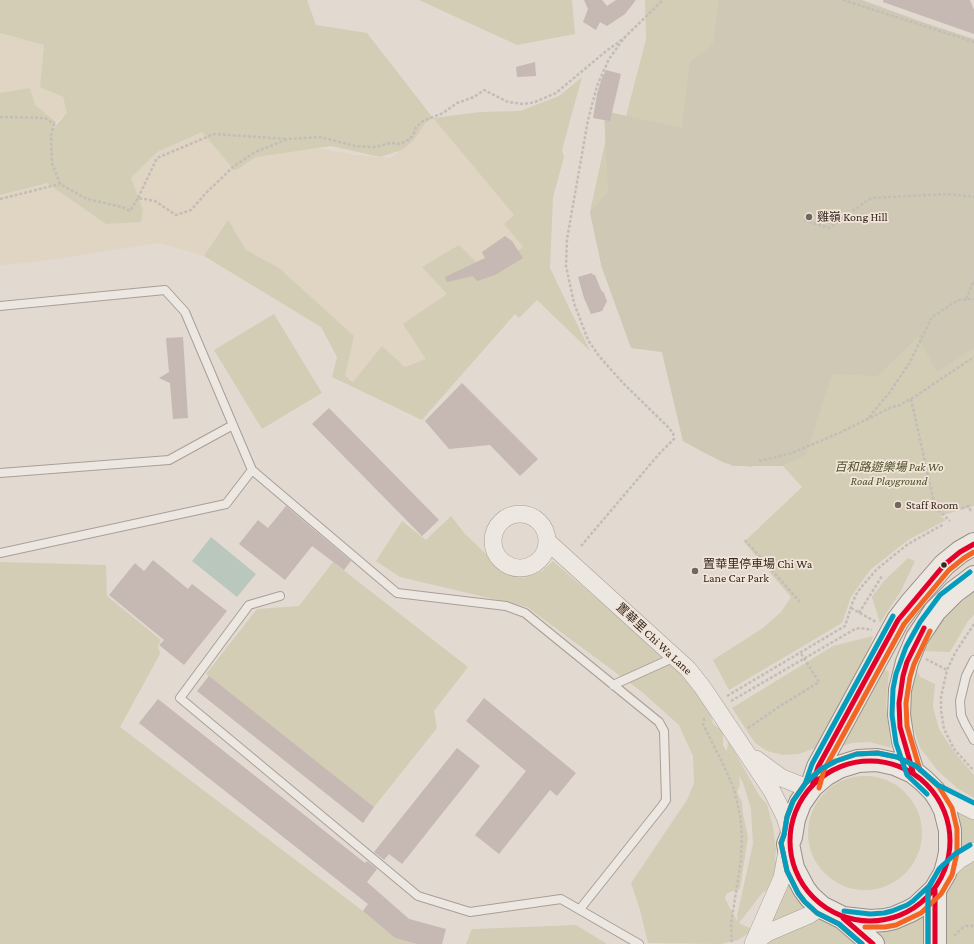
<!DOCTYPE html>
<meta charset="utf-8">
<style>
body{margin:0}
canvas{display:block;background:#e2d9d1}
</style>
<canvas width="974" height="944"></canvas>
<script>
const context = document.querySelector('canvas').getContext('2d');
context.lineJoin = 'round';
function fill(path, color) {
  context.fillStyle = color;
  context.fill(path, 'evenodd');
}
function shape(rows) {
  const path = new Path2D();
  for (const r of rows) {
    if (r.length === 3) {
      path.moveTo(r[0] + r[2], r[1]);
      path.arc(r[0], r[1], r[2], 0, 2 * Math.PI);
      continue;
    }
    path.moveTo(r[0], r[1]);
    for (let i = 2; i < r.length; i += 2) path.lineTo(r[i], r[i + 1]);
  }
  return path;
}
function stroke(path, color, width, dash) {
  context.strokeStyle = color;
  context.lineWidth = width;
  context.lineCap = dash ? 'butt' : 'round';
  context.setLineDash(dash || []);
  context.stroke(path);
}
function write(font, color, halo, rows, align = 'center') {
  context.font = font + ' "Crimson Pro","Noto Sans TC",serif';
  context.lineWidth = 3.5;
  context.setLineDash([]);
  context.textBaseline = 'middle';
  context.strokeStyle = halo;
  context.fillStyle = color;
  for (const [text, x, y, turn = 0] of rows) {
    context.save();
    context.translate(x, y);
    context.rotate((+turn || 0) * Math.PI / 180);
    context.textAlign = isNaN(turn) ? turn : align;
    if (halo) context.strokeText(text, 0, 0);
    context.fillText(text, 0, 0);
    context.restore();
  }
}
const farmland = shape([
 [0,33,44,45,40,86,63,97,67,114,56,122,35,105,0,94],
 [433,118,514,215,504,224,523,247,486,272,422,267,447,294,426,359,405,367,382,347,354,382,345,376,354,336,279,268,246,250,228,220,204,256,159,243,35,262,0,265,0,195,47,183,106,224,141,222,143,210,131,178,157,152,202,132,235,171,256,157,313,147,355,155,391,158,417,138,420,126]
]);
const green = shape([
 [0,0,307,0,316,25,367,33,433,118,480,112,520,111,559,96,582,77,562,150,564,157,553,197,550,268,590,351,537,300,519,318,515,314,422,420,332,377,337,357,321,327,204,256,228,220,246,250,279,268,354,336,345,376,353,382,382,346,405,367,426,359,403,324,447,294,422,267,459,245,486,272,523,247,504,224,514,215,433,118,425,123,414,140,402,150,380,157,331,146,256,157,235,171,202,132,157,152,131,178,143,210,141,222,106,224,47,183,0,195,0,93,30,88,35,105,56,122,53,129,67,113,63,97,40,87,44,45,0,33],
 [419,0,572,0,575,34,517,45],
 [645,0,772,0,686,149,621,136,646,39],
 [607,133,974,192,974,506,940,516,946,520,908,540,870,570,851,597,842,623,729,690,713,660,763,628,781,612,791,597,744,542,802,487,783,466,804,455,750,467,724,463,683,441,662,352,602,268,590,212],
 [274,314,322,393,262,429,214,350],
 [451,516,465,534,505,572,525,578,542,571,553,561,680,671,708,705,713,724,723,731,723,746,727,751,728,740,760,797,767,804,773,827,776,850,775,859,780,869,773,882,766,891,763,892,739,923,754,930,738,940,721,944,648,943,640,910,631,883,687,800,694,783,693,756,679,725,642,692,527,607,400,577,376,561,402,521,426,540],
 [739,776,743,783,751,809,753,844,737,916,738,922,733,914,725,898,727,893,740,889,748,837,743,814,742,802,737,792,740,785],
 [908,558,915,561,901,591,880,623,872,597,883,582],
 [1,562,106,565,107,596,161,640,158,645,160,654,120,727,363,911,395,938,417,944,0,944,0,563],
 [333,562,468,667,434,711,437,728,374,807,206,674,257,609,299,606],
 [974,592,974,615,968,621,950,652,924,651,943,620,968,596],
 [873,636,869,649,826,740,815,748,799,754,783,755,767,751,755,743,732,708,833,646],
 [915,666,920,677,935,684,933,707,939,729,952,749,974,775,974,798,957,788,938,771,920,748,910,718,909,689],
 [882,668,889,672,886,705,891,748,870,742,852,743,837,748],
 [865,833,57],
 [940,800,974,812,974,944,947,944,942,924],
 [788,844,809,915,817,919,830,923,866,944,754,944],
 [924,908,929,944,882,944,868,928],
 [576,925,607,944,466,944,472,929]
]);
const cemetery = shape([
 [719,0,862,0,925,23,974,39,974,348,937,372,918,337,877,376,832,374,806,455,783,466,733,466,705,453,683,441,662,352,631,348,602,268,590,212,608,192,604,111,682,128,690,62,713,44]
]);
const water = shape([
 [211,537,256,574,237,597,192,561]
]);
const building = shape([
 [584,0,602,0,607,6,616,0,636,0,625,14,607,26,600,22,596,30,583,22,588,9],
 [883,0,970,0,974,10,974,34,883,2],
 [535,62,536,76,517,77,516,67],
 [606,70,621,74,610,121,593,118,597,94,602,78],
 [505,236,512,241,523,258,495,275,477,281,473,276,447,282,445,277,485,258,482,252],
 [592,273,593,275,595,275,601,290,604,293,607,301,602,311,591,314,584,298,578,277],
 [183,337,188,418,173,419,170,383,159,378,169,372,166,338],
 [462,383,538,459,520,476,490,445,449,449,425,421],
 [329,408,439,520,422,536,312,424],
 [286,506,351,561,344,570,312,546,285,580,239,544,258,520,268,528],
 [153,560,188,589,192,584,227,611,184,665,159,645,164,640,109,595,135,563,144,571],
 [209,676,374,807,363,823,197,691],
 [484,698,576,773,557,796,550,790,499,854,475,835,526,771,466,721],
 [158,699,365,863,367,861,377,869,367,882,409,919,446,929,442,944,417,944,395,938,363,911,368,904,139,723],
 [457,748,480,766,402,864,389,854,384,860,374,852]
]);
const path = shape([
 [843,0,974,42],
 [0,117,45,118,54,124,51,135,52,163,60,184,87,199,122,207,130,211,138,198,155,201,176,215,191,210,206,193,233,167,255,152,288,139,320,137,355,146,374,147,391,143,400,144,410,139,414,133,416,127,423,121,443,113,457,103,474,97,484,90,508,102,524,104,535,102,556,93,605,52,624,38],
 [138,198,157,158,214,134,287,139],
 [0,199,60,184],
 [804,220,829,228,871,198,946,194,974,197],
 [966,299,974,280],
 [911,399,935,507,950,521],
 [869,417,890,392,910,362,932,317,958,300,974,299],
 [759,461,792,453,839,433,892,407,898,406,914,397,974,357],
 [955,506,956,510,969,506,971,512],
 [745,540,800,602],
 [581,546,659,454,674,439,673,433,668,427,623,383,599,356,588,340,574,303,566,266,567,239,588,120,597,86,609,59,624,38,663,0],
 [851,608,876,622],
 [859,613,882,576],
 [974,624,955,653,947,670,941,697,941,710,944,729,954,749,974,771],
 [926,659,947,670],
 [727,696,845,626,853,601,858,591,877,569,908,544,944,524],
 [731,701,855,629,860,628,872,630],
 [704,718,703,724,724,766,734,789,740,815,742,836,741,860,731,924,732,944],
 [748,728,777,708,819,682,800,652],
 [954,936,961,929,966,926,974,926]
]);
const lane = shape([
 [0,306,165,290,185,312,252,470,397,593,506,606,525,613,659,722,664,731,666,800,662,806,580,909],
 [0,473,169,460,233,425],
 [0,553,226,504,252,470],
 [280,596,249,605,180,698,418,896,470,912,561,899,639,944],
 [974,660,966,676,960,701,961,715,965,724,974,740],
 [613,685,675,657]
]);
const street = shape([
 [520,541,27],
 [547,541,688,669,703,688,772,791,785,817,791,836],
 [756,759,782,778,810,789],
 [934,791,974,811],
 [945,873,959,860,974,851],
 [754,943,767,933,809,915,821,907],
 [753,944,782,878,787,851]
]);
const secondary = shape([
 [913,772,903,741,899,715,900,690,907,662,917,638,935,611,954,592,974,577],
 [812,785,818,767,898,620,911,603,944,565,960,552,974,544],
 [935,890,935,944],
 [843,918,870,921,885,920,894,918,910,911,917,907,935,890,945,873,948,862,950,852,950,830,945,810,940,800,934,791,924,781,913,772,895,764,877,760,858,761,839,767,825,775,812,786,800,803,794,819,791,837,788,844,793,868,804,889,810,897,821,907,843,918,873,944]
]);
const bus1 = shape([
 [870,841,80],
 [913,772,900,727,899,703,903,676,907,662,924,628],
 [812,786,818,767,898,620,944,565,960,552,974,544],
 [935,890,935,944],
 [843,918,873,944]
]);
const bus2 = shape([
 [920,770,907,726,906,703,910,677,914,664,930,631],
 [819,788,824,770,904,624,949,570,964,558,974,552],
 [928,890,928,944],
 [862,944,839,924,817,913,804,901,798,893,787,871,781,843,784,835,787,817,793,801,807,781,821,769,836,761,856,754,877,753,897,757,916,766,939,787,952,808,957,829,957,853,952,875,941,894,921,913,896,925,885,927,865,927]
]);
const bus3 = shape([
 [805,784,812,764,893,616],
 [927,794,907,775,896,743,892,715,893,689,896,674,906,647,920,622,940,595,970,572],
 [844,911,870,914,884,913,892,911,907,905,913,901,929,886,940,868,955,854,970,845],
 [862,944,839,924,817,913,805,902,798,893,787,871,781,843,784,835,787,817,793,801,805,784,821,769,836,761,857,754,878,753,897,757,916,766,938,785,974,803],
 [928,944,928,889,939,869,943,865]
]);
const markers = [
 [809,217,4,"#73655f"],
 [898,505,4,"#73655f"],
 [944,565,3.5,"#372721"],
 [695,571,4,"#73655f"]
];
const poiNames = [
 ["雞嶺 Kong Hill",817,217],
 ["Staff Room",906,505],
 ["置華里停車場 Chi Wa",703,564],
 ["Lane Car Park",703,578]
];
const parkNames = [
 ["百和路遊樂場 Pak Wo",889,467],
 ["Road Playground",889,481]
];
const streetNames = [
 ["置華里 Chi Wa Lane",654,639,43]
];
fill(farmland, '#e0d4c3');
fill(green, '#d3cdb5');
fill(cemetery, '#cec8b4');
fill(water, '#bac7bd');
fill(building, '#c6b8b2');
stroke(lane, '#a89f99', 10);
stroke(street, '#a89f99', 18);
stroke(secondary, '#988f89', 24);
stroke(path, '#c3bdb8', 2.5, [3, 2]);
stroke(lane, '#ece7e1', 8);
stroke(street, '#ece7e1', 17);
stroke(secondary, '#ece7e1', 22);
stroke(bus1, '#e4002b', 5);
stroke(bus2, '#f26522', 5);
stroke(bus3, '#069cbd', 5);
for (const [x, y, r, color] of markers) {
  const dot = new Path2D();
  dot.arc(x, y, r, 0, 2 * Math.PI);
  context.fillStyle = color;
  context.fill(dot);
  stroke(dot, '#f2e5d8', 1.5);
}
write('12px', '#372721', '#f2e5d8', poiNames, 'left');
write('italic 12px', '#4f512a', '#f2e5d8', parkNames);
write('12px', '#372721', '#f2e5d8', streetNames);
</script>
